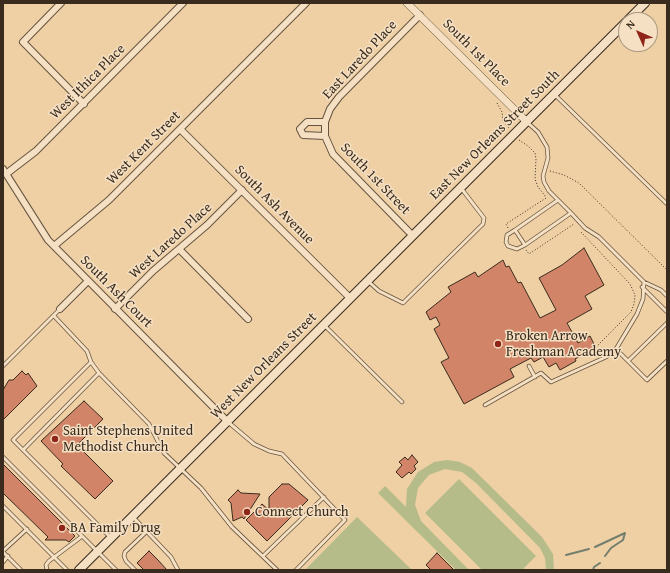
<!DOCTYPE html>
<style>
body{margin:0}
#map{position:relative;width:670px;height:573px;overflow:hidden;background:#efd0a5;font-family:"Gentium Book Plus",serif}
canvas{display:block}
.frame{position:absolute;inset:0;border:4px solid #392b1d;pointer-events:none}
.north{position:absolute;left:618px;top:12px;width:40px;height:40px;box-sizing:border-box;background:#f5e0c4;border:1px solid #aa9881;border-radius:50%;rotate:315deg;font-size:11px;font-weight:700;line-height:16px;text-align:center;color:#392b1d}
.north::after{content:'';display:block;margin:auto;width:14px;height:18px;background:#8f2418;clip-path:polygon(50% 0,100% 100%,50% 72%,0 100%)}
</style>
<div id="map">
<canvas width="670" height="573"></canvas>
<div class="frame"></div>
<div class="north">N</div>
</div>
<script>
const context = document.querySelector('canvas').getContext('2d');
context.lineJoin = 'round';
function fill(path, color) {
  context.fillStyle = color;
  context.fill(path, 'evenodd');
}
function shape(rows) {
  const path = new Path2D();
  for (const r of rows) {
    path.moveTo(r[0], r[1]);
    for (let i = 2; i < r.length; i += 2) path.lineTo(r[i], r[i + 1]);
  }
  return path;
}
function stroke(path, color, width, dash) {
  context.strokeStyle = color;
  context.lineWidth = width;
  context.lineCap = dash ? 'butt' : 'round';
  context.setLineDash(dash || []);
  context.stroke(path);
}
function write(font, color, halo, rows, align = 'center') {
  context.font = font + ' "Gentium Book Plus",serif';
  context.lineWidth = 3;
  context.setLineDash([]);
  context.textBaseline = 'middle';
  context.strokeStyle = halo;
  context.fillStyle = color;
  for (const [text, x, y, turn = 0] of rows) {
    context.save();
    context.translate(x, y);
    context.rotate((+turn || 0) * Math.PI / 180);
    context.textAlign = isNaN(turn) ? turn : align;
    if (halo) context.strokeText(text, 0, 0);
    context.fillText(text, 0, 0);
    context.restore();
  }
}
const green = shape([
 [447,460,460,462,472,468,542,537,553,554,554,570,546,570,545,558,540,548,476,483,462,472,445,469,429,475,418,488,415,505,421,521,469,570,456,570,378,493,385,486,406,507,407,489,418,472,434,462],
 [459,479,536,556,522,570,482,570,425,513],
 [357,517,412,570,305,570]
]);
const stream = shape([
 [595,547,625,533],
 [566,555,589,549],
 [605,556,611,548,623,540,625,533],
 [593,570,594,567,600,563]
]);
const building = shape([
 [584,248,604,285,585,296,592,309,567,323,578,343,590,336,596,348,575,359,576,361,560,370,556,363,549,367,543,357,534,362,531,358,510,369,514,377,464,404,441,362,449,358,434,329,440,325,436,317,430,320,426,312,451,292,448,287,475,272,478,277,503,260,506,267,509,266,518,283,521,282,540,318,556,310,539,278,562,265,584,248],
 [22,371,26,375,28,373,37,386,3,420,3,390,9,380,13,380,22,371],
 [84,401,103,419,77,445,113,481,95,499,61,466,63,464,41,441,84,401],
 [412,455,418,462,414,466,416,469,411,474,409,472,402,478,396,472,402,465,399,462,405,457,408,460,412,455],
 [3,464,75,536,69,542,66,540,45,540,48,537,3,493,3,464],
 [282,484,289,484,308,500,267,541,246,520,262,504,269,510,269,497,282,484],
 [238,490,241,493,260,494,244,519,242,517,233,521,231,503,228,500,238,490],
 [149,551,158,560,167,570,144,570,137,563,149,551],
 [437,553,454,570,431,570,426,565,437,553]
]);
const path = shape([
 [497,103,502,112,503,121,509,128],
 [519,140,528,146,535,153,536,159,535,179,538,187,546,197],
 [550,171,564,175,579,183,667,270],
 [508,228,506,224,546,198],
 [581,232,630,284,635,295,634,304,631,312,597,346],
 [526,250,529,254,574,224]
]);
const service = shape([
 [554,94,667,204],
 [528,123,538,132,547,147,548,158,543,176,544,182,549,191,571,213,525,245,515,230,558,200],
 [571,213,585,228,599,237,644,282,661,290,667,296],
 [515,230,507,235,506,242,508,246,517,249,525,245],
 [369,282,379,291,403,303,483,224,484,218,461,188],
 [642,287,667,312],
 [54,316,87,351,91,362,99,373,149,424,164,453,201,488,232,527,277,570],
 [667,323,628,361,647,380,667,361],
 [325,326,402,402],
 [616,349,628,361],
 [91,362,13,440,110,537],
 [3,366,60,309],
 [529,366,535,377],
 [485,405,541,373,551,382,606,357,616,349,637,314,643,299,644,282],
 [228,422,254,444,269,451,282,454,345,520,296,570],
 [23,450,99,373],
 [3,457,116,570],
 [3,506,67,570],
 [133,517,171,557,178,570],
 [3,551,27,529],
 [3,552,21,570],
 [263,556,324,497],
 [3,562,8,556],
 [47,570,46,565,49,561,81,537],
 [135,570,126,561,124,556,125,552,145,533,145,529]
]);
const minor = shape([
 [61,3,23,42,84,104],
 [325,122,325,136,333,154,413,236],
 [181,130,350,298],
 [325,136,303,135,300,129,307,122,325,122,330,109,339,97,420,15],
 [3,169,48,240,227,421],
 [6,174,36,151,183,3],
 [54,246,109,200,306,3],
 [179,249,248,319],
 [60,309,88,281],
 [115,309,153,271,207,225,242,190]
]);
const tertiary = shape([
 [407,3,527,122]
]);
const secondary = shape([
 [628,20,645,3],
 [79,570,626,22]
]);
const markers = [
 [498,344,4,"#8f2418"],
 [55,439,4,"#8f2418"],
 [247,512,4,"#8f2418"],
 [62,528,4,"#8f2418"]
];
const streetNames = [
 ["South 1st Place",476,53,45],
 ["East Laredo Place",360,60,-47],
 ["West Ithica Place",88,82,-45],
 ["East New Orleans Street South",495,135,-45],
 ["West Kent Street",144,148,-45],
 ["South 1st Street",375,179,46],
 ["South Ash Avenue",274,205,45],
 ["West Laredo Place",171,241,-42],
 ["South Ash Court",116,292,45],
 ["West New Orleans Street",264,366,-45]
];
const poiNames = [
 ["Broken Arrow",506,336],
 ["Freshman Academy",506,352],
 ["Saint Stephens United",63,431],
 ["Methodist Church",63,447],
 ["Connect Church",255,512],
 ["BA Family Drug",70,528]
];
fill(green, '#b5bc89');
stroke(stream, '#737f6e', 2);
fill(building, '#d18467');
stroke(building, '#392b1d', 1);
stroke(service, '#66543f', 4.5);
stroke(minor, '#66543f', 8);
stroke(tertiary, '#66543f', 8);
stroke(secondary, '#392b1d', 10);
stroke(path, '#392b1d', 1, [1, 2]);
stroke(service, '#f5e0c4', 3);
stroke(minor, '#f5e0c4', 6);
stroke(tertiary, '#f5e0c4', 7);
stroke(secondary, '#f5e0c4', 8);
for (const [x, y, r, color] of markers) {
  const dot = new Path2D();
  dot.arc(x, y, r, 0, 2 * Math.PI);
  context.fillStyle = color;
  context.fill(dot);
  stroke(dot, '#f5e0c4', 1.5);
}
write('14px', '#392b1d', '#f5e0c4', streetNames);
write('14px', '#392b1d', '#f5e0c4', poiNames, 'left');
</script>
